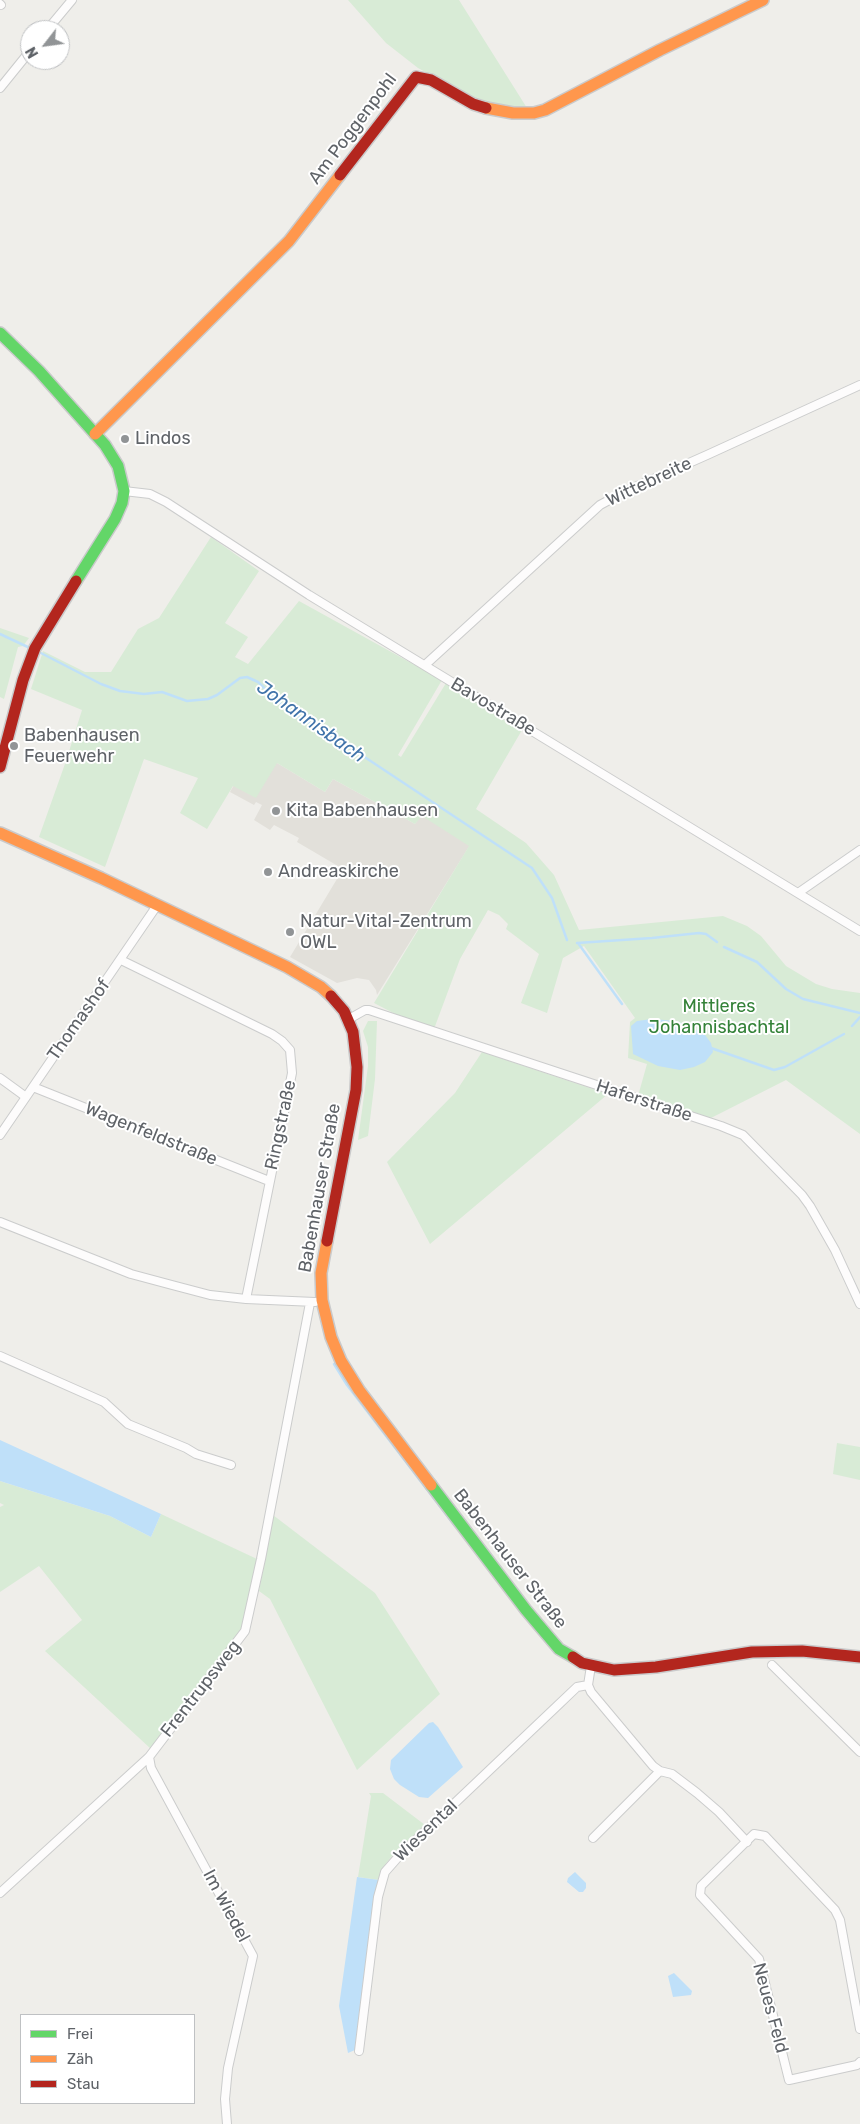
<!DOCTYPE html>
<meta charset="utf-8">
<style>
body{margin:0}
#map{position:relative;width:860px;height:2124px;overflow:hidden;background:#efeeea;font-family:Rubik,sans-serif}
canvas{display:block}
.legend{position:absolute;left:20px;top:2014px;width:175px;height:90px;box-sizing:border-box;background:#fff;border:1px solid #bfc1c3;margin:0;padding:6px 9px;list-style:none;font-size:15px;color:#5f6368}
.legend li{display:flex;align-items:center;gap:10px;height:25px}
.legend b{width:25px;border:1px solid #bfc1c3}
.north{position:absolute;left:20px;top:20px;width:50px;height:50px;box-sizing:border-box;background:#fff;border:1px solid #bfc1c3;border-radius:50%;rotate:240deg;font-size:14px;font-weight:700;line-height:20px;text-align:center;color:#5f6368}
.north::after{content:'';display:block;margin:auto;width:18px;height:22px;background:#919496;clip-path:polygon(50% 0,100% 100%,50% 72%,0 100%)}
</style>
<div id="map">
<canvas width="860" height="2124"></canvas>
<ul class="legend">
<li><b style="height:6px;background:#63d668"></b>Frei</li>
<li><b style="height:6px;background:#ff974d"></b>Zäh</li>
<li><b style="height:6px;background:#b3261e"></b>Stau</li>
</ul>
<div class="north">N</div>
</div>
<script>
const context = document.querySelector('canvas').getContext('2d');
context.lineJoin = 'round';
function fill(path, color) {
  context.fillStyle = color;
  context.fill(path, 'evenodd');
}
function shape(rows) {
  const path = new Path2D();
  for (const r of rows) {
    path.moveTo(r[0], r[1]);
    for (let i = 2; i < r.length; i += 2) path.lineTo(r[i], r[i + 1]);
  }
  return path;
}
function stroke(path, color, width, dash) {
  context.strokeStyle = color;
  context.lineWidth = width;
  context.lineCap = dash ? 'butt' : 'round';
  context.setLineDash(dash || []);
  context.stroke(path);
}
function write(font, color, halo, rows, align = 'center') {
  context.font = font + ' Rubik,sans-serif';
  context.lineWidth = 4;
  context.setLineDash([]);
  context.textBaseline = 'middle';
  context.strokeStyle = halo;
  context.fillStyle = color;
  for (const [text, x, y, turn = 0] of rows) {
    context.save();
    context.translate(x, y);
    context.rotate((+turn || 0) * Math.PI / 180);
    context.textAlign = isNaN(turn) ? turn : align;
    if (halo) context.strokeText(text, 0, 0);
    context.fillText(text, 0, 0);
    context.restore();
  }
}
const education = shape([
 [254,749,325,792,333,779,415,824,420,816,424,815,470,845,377,995,376,990,369,980,357,978,337,983,290,957,343,869,297,842,299,838,274,825,270,830,254,820,262,805,256,802,254,805,230,792]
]);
const green = shape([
 [348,0,459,0,527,108,482,103,418,68,386,43],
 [211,537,259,571,225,623,248,637,235,657,248,664,299,601,442,680,398,755,401,757,446,683,522,730,476,809,526,843,554,875,579,930,723,916,747,926,761,936,786,966,816,984,832,989,860,993,860,1134,786,1080,709,1119,638,1096,647,1064,628,1058,630,1022,635,1018,584,946,563,958,547,1013,521,1003,539,954,506,929,508,924,499,915,488,910,460,959,434,1029,399,1016,374,1003,469,846,422,816,415,824,333,779,325,792,277,763,256,798,233,786,207,829,180,813,198,778,144,759,105,867,39,837,66,761,82,710,31,689,43,651,85,672,111,672,138,629,159,618],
 [0,628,29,638,23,646,18,647,4,699,0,697],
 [368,1021,377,1021,375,1079,368,1136,358,1140,368,1066,368,1047,363,1031],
 [482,1052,608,1094,430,1244,387,1162,455,1093],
 [837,1443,860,1447,860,1480,833,1474],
 [0,1481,110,1516,151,1537,161,1514,257,1559,243,1629,151,1749,45,1651,82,1620,39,1566,0,1592,0,1507,4,1505,0,1503],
 [273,1515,375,1593,440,1694,357,1770,270,1599,259,1591],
 [369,1793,383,1793,425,1825,392,1856,384,1866,379,1880,358,1877,371,1796]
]);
const water = shape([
 [652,1019,676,1021,690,1026,705,1035,711,1043,713,1052,705,1062,694,1067,680,1070,658,1066,633,1054,631,1026,637,1021],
 [0,1440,161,1514,151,1537,110,1516,0,1481],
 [433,1722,438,1727,463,1767,428,1798,419,1797,400,1785,394,1779,390,1769,391,1760,429,1723],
 [575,1872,586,1883,586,1888,583,1892,579,1892,567,1882,568,1878],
 [357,1877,379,1880,375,1892,355,2050,348,2053,339,2006],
 [674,1973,692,1991,691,1995,673,1997,668,1976]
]);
const stream = shape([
 [0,634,32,649],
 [37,651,101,684,120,691,144,694,162,692,187,701,208,699,217,695,240,678,247,677,258,682,282,705,296,715,357,752,532,868,552,898,567,940],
 [577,943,652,938,699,933,706,934,717,942],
 [578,943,622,1004],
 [724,947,757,962,786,989,803,999,860,1013],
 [852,1026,860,1017],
 [711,1048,774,1070,785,1067,844,1034],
 [334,1364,347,1385,455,1526]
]);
const street = shape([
 [0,4,1,5],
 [47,30,72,0],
 [0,88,30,51],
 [124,491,150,494,166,502,309,595,860,931],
 [425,665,600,505,626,491,707,455,860,385],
 [798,893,860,850],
 [121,960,272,1034,282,1041,290,1050,292,1073,246,1299],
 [349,1019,365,1010,369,1010,721,1126,743,1135,802,1195,810,1206,835,1250,860,1304],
 [0,1078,26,1097],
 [33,1087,269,1181],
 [0,1135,158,904],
 [0,1222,131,1274,172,1285,210,1295,246,1299,315,1302],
 [0,1356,104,1402,128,1424,186,1448,196,1454,231,1465],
 [772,1665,860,1752],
 [591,1666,588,1685,591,1692,653,1766,660,1771,672,1774,697,1793,719,1812,747,1842],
 [149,1757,151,1768,253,1956,228,2068,225,2099,227,2124],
 [593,1838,660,1771],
 [0,1893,149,1757,245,1631,261,1559,310,1303],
 [860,2029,840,1920,835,1910,765,1836,754,1834,701,1886,700,1895,759,1959,789,2080,857,2065,860,2062],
 [359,2051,378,1897,385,1872,400,1855,556,1707,577,1687,588,1685]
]);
const fast = shape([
 [0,333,39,371,105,445,118,466,124,491,122,503,115,519,76,581],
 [431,1485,526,1610,559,1649,573,1657]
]);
const slow = shape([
 [486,108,513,113,534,113,545,110,660,50,763,0],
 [95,434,289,241,340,175],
 [0,833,101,878,287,967,321,987,331,996],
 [327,1241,321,1273,322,1300,331,1337,341,1361,359,1390,431,1485]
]);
const jam = shape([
 [340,175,416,77,431,80,473,104,486,108],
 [0,767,23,680,35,648,76,581],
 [327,1241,356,1090,357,1067,353,1032,344,1011,331,996],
 [573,1657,582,1663,614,1670,656,1667,752,1652,802,1651,860,1657]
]);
const markers = [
 [125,439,5,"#919496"],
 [14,746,5,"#919496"],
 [276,811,5,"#919496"],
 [268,872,5,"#919496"],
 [290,932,5,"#919496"]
];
const streetNames = [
 ["Am Poggenpohl",353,129,-53],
 ["Wittebreite",649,482,-25],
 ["Bavostraße",493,707,31],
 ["Thomashof",79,1020,-55],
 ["Haferstraße",644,1101,18],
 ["Ringstraße",281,1125,-78],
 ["Wagenfeldstraße",151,1134,22],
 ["Babenhauser Straße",320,1188,-80],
 ["Babenhauser Straße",510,1559,52],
 ["Frentrupsweg",201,1689,-52],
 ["Wiesental",426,1831,-44],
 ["Im Wiedel",226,1906,62],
 ["Neues Feld",770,2008,75]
];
const poiNames = [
 ["Lindos",135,439],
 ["Babenhausen",24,736],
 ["Feuerwehr",24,757],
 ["Kita Babenhausen",286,811],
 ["Andreaskirche",278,872],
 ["Natur-Vital-Zentrum",300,922],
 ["OWL",300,943]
];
const parkNames = [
 ["Mittleres",719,1007],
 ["Johannisbachtal",719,1028]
];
const waterNames = [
 ["Johannisbach",311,722,35]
];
fill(education, '#e2e0da');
fill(green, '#d8ebd6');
fill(water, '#bfe0f9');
stroke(stream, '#bfe0f9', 2.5);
stroke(street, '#cbcccc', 10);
stroke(fast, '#cacacb', 14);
stroke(slow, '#cacacb', 14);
stroke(jam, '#cacacb', 14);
stroke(street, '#fdfcfc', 8);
stroke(fast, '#63d668', 11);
stroke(slow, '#ff974d', 11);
stroke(jam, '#b3261e', 11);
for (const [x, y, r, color] of markers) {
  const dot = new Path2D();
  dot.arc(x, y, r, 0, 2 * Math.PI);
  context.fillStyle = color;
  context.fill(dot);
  stroke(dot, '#fff', 2);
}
write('18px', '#5f6368', '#fff', streetNames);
write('18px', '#5f6368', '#fff', poiNames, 'left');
write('18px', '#348238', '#fff', parkNames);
write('italic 19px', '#4174aa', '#fff', waterNames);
</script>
